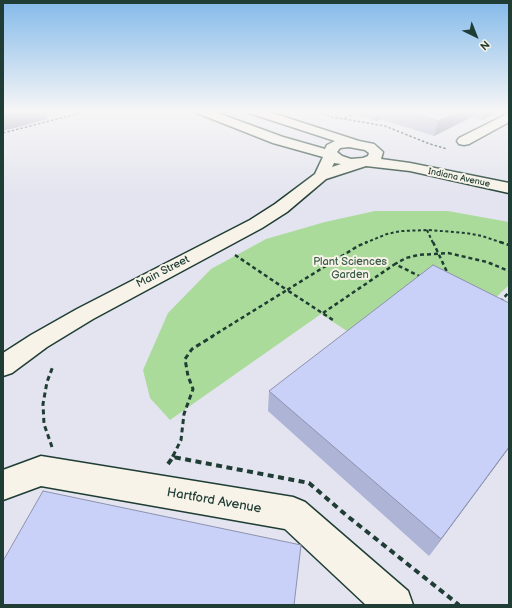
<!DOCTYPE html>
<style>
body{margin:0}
#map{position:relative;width:512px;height:608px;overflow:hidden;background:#eeeceb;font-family:"Balsamiq Sans",sans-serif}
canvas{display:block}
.frame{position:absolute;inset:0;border:4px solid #1f3d34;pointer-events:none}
.north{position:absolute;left:456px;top:16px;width:40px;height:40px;-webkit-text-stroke:3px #f7f3e8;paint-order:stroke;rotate:137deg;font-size:11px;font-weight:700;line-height:16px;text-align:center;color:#1f3d34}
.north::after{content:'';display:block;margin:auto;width:14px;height:18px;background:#1f3d34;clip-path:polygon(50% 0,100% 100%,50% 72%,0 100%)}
</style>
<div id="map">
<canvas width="512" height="608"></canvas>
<div class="frame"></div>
<div class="north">N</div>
</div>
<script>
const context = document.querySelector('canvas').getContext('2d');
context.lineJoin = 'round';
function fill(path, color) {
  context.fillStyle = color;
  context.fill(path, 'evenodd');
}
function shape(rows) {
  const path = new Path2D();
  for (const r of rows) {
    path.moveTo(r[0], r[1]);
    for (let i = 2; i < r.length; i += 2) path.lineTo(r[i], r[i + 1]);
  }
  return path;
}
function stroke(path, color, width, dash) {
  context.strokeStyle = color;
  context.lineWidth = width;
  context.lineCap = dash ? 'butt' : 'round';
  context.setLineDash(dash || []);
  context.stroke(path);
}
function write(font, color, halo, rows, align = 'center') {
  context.font = font + ' "Balsamiq Sans",sans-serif';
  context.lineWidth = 4;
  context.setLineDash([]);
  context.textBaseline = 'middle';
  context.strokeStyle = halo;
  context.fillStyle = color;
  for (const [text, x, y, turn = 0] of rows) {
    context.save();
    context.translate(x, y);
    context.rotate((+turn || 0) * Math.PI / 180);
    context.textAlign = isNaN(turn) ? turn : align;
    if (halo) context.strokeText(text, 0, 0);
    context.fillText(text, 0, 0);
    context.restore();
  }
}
const built = shape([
 [3,111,509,111,509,605,3,605]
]);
const green = shape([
 [375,211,448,211,509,222,509,285,484,309,350,333,321,314,170,420,150,398,143,370,168,313,211,269,266,239,325,222]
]);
const pathFar4 = shape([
 [314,111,332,117,385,126,430,144,447,149],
 [345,118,354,114],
 [3,133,88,111]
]);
const pathFar3 = shape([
 [427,230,433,243],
 [365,243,387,234,401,231,429,230,466,233,482,236,503,243]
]);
const pathFar2 = shape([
 [433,242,448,274],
 [500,242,509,245],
 [235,255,287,290,358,246,367,242],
 [421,277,395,264,406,258,418,255,448,253,487,262,509,271],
 [500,302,509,292],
 [323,313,395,264],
 [211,337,287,290,333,320]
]);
const pathFar1 = shape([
 [52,447,44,424,43,404,47,382,53,366],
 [173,456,181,440,184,414,193,389,188,376,185,359,192,349,213,336]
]);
const path = shape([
 [173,457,174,455],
 [168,464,173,457,309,483,346,515,459,605]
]);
const minor = shape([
 [195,111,212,111,283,137,325,149,327,145,335,141,249,113,247,111,266,111,359,141,374,144,383,152,381,159,410,163,509,183,509,193,410,171,366,166,326,179,287,212,262,228,93,319,47,347,12,373,3,376,3,353,31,335,77,309,250,220,275,204,315,174,323,157,273,143,197,113,195,111],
 [349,147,365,150,369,153,368,156,363,158,351,159,342,156,337,152,340,148,349,147],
 [334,163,341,164,332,167,334,163],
 [509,113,509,122,469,144,464,145,459,144,457,141,459,138,509,113],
 [41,456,293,497,305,502,408,591,413,605,366,605,285,529,41,486,3,500,3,470,41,456]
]);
const wall = shape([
 [347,111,500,111,482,120,472,117,434,136,380,119,376,121],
 [269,391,509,448,429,556,268,411]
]);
const shadedWall = shape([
 [14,111,52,111,52,113,46,115,48,119,3,131,3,114],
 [377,111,381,111,380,119,376,121],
 [459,111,473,111,472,117,434,136,438,121],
 [485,111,500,111,482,120],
 [509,447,509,448,429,556,441,539]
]);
const building = shape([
 [3,111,14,111,3,114,3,111],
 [406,111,459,111,438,121,406,111],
 [433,265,509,303,509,447,441,539,269,391,433,265],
 [43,491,301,545,294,605,3,605,3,561,43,491]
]);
const farStreetnames = [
 ["Indiana Avenue",459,178,12]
];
const parkNames = [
 ["Plant Sciences",350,262],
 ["Garden",350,275]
];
const streetNames = [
 ["Main Street",163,272,-27]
];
const nearStreetnames = [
 ["Hartford Avenue",214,501,10]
];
fill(built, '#e3e4ef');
fill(green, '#abdb9b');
stroke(minor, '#1f3d34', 3);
stroke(pathFar4, '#1f3d34', 1.5, [2.5, 2]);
stroke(pathFar3, '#1f3d34', 2, [3, 2.5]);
stroke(pathFar2, '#1f3d34', 2.5, [4, 3]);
stroke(pathFar1, '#1f3d34', 3, [5, 3.5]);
stroke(path, '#1f3d34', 4, [6, 4.5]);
fill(minor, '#f7f3e8');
fill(wall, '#adb4d6');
fill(shadedWall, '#8d92ae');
fill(building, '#c9d1f9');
stroke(building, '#8d92ae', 1);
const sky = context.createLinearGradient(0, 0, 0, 196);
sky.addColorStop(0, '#84baea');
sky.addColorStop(0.57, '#f7f6f6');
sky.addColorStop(1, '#f7f6f600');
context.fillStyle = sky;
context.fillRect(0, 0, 512, 196);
write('9px', '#1f3d34', '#f7f3e8', farStreetnames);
write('11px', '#3b5d49', '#f7f3e8', parkNames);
write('11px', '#1f3d34', '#f7f3e8', streetNames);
write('13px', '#1f3d34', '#f7f3e8', nearStreetnames);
</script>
